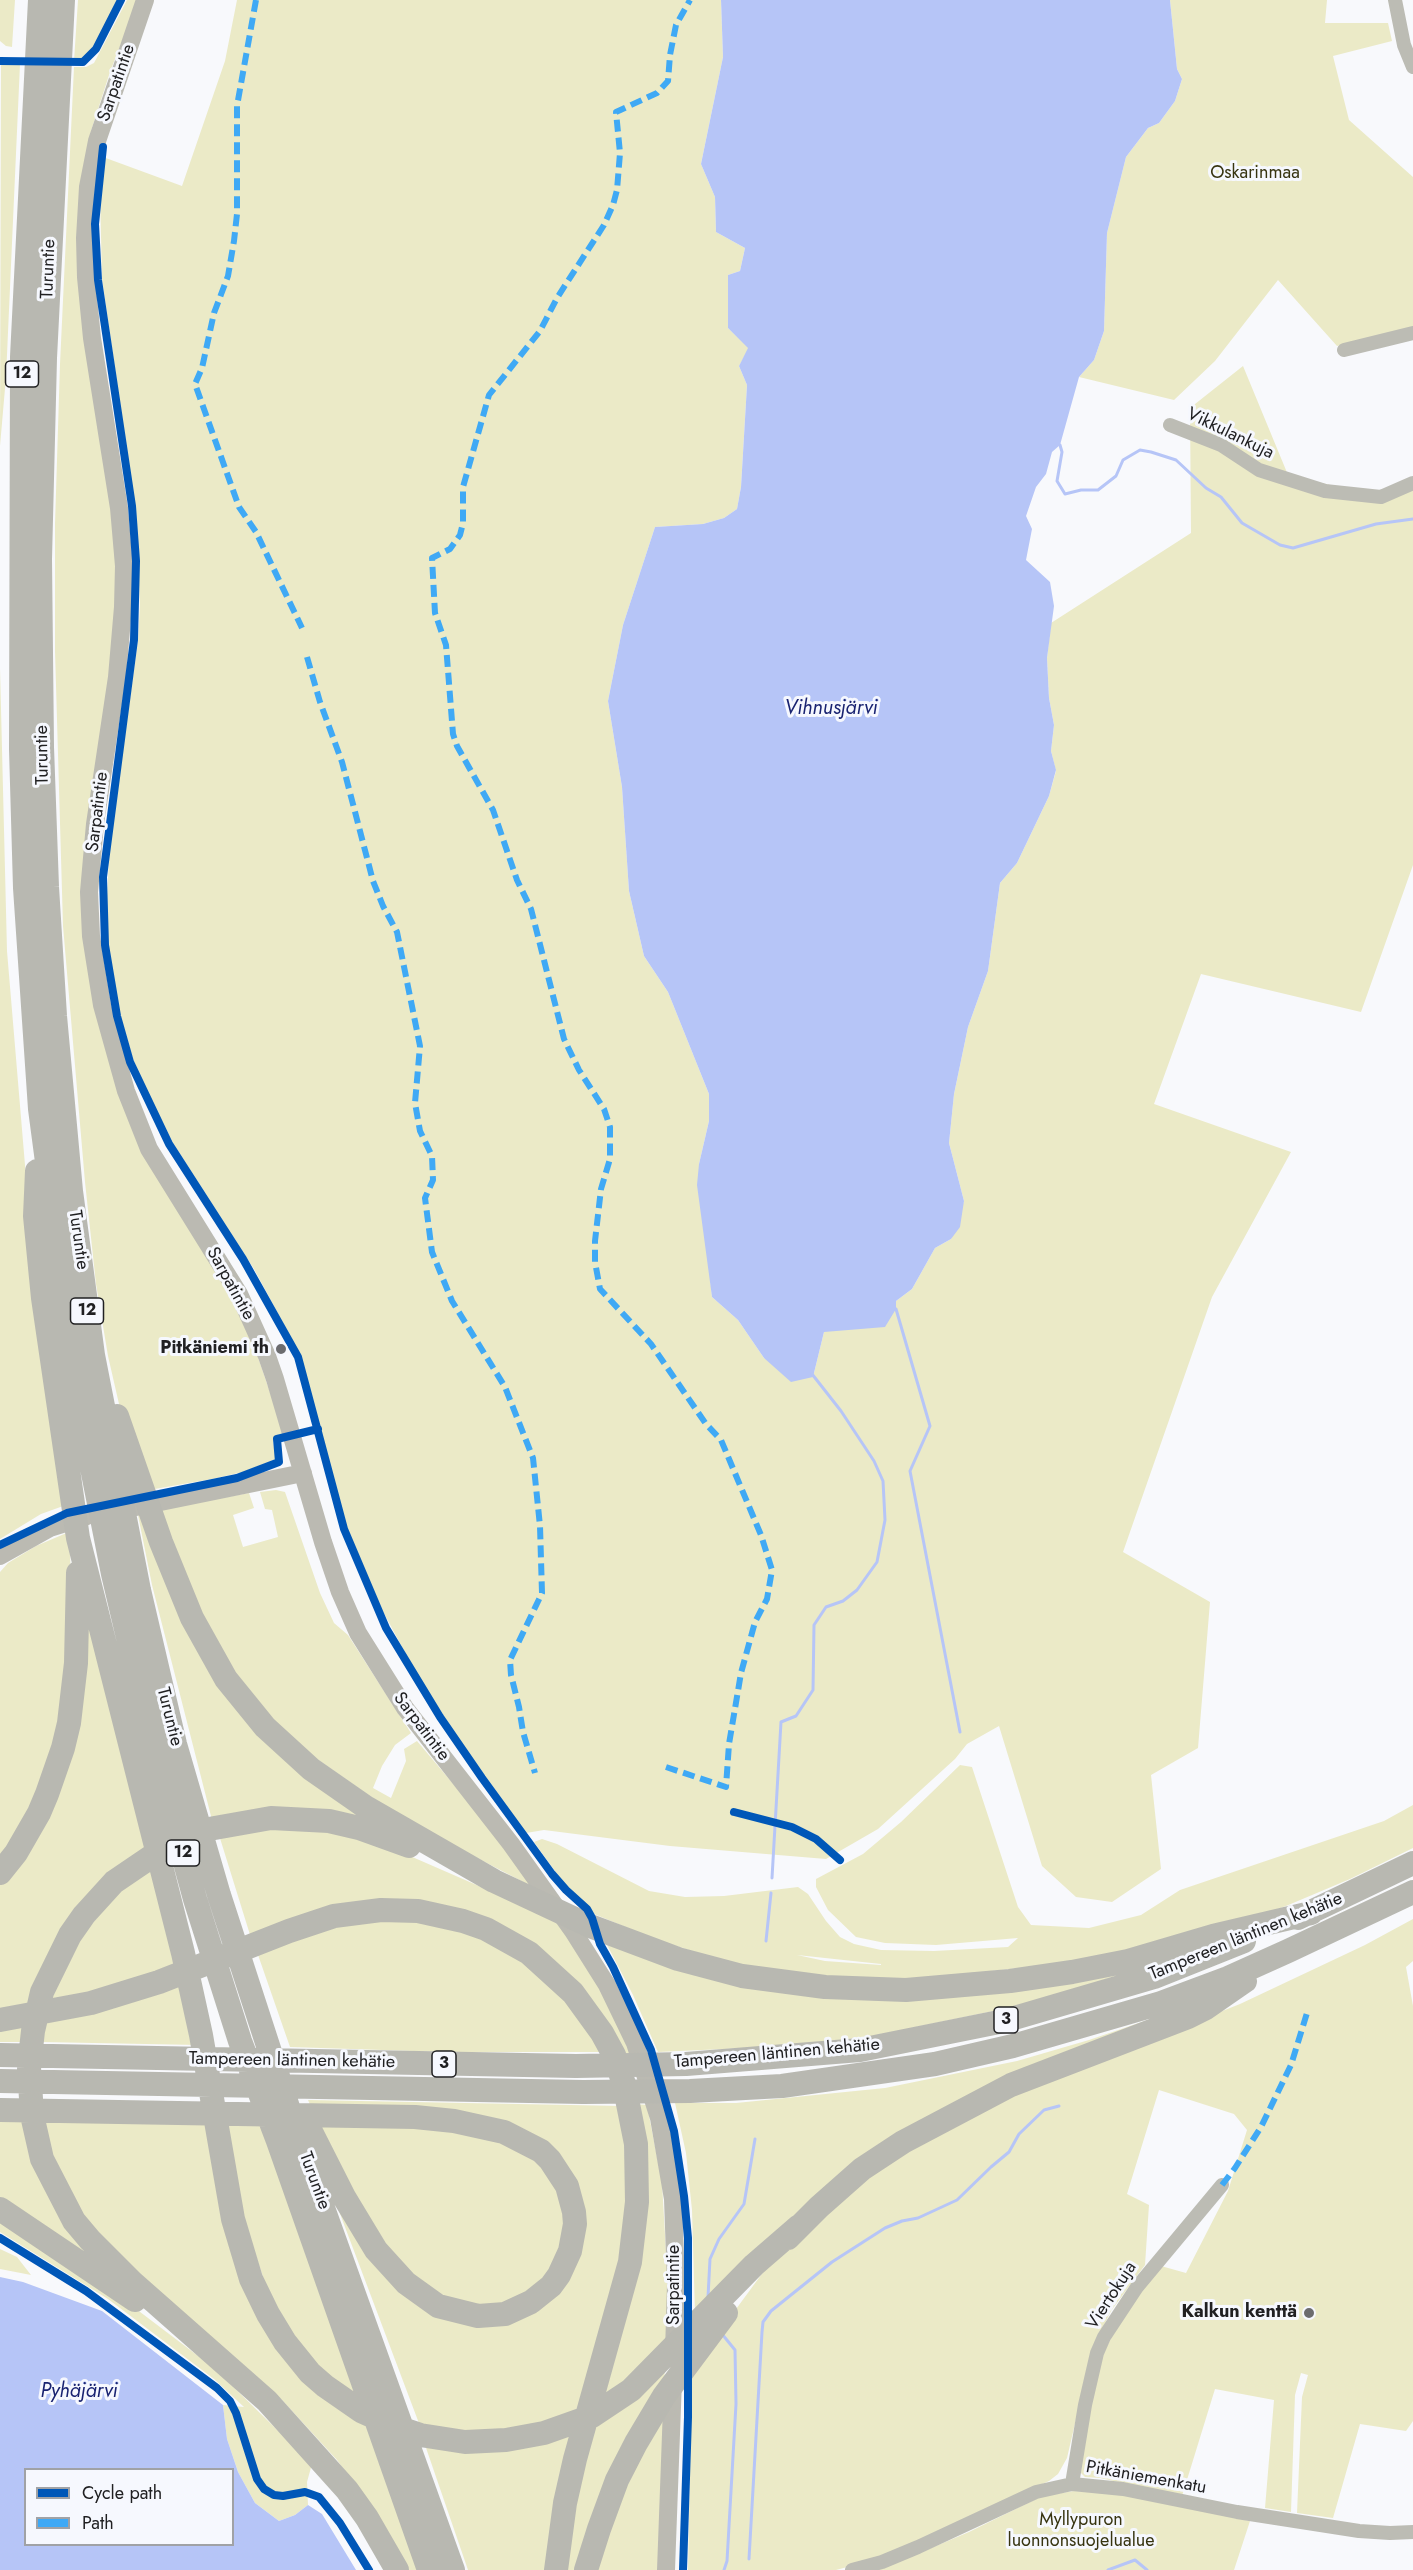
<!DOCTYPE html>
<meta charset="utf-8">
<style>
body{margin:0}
#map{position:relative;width:1413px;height:2570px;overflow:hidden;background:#f8f9fc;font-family:Jost,sans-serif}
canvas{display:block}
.legend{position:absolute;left:24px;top:2468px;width:210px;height:78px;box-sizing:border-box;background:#f6f8fe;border:2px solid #a0a2a6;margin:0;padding:8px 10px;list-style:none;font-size:18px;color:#202022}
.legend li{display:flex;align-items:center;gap:12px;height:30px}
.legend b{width:30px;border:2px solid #a0a2a6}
</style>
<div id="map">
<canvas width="1413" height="2570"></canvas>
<ul class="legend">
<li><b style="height:8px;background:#0057b8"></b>Cycle path</li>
<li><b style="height:8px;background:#3fa9f5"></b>Path</li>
</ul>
</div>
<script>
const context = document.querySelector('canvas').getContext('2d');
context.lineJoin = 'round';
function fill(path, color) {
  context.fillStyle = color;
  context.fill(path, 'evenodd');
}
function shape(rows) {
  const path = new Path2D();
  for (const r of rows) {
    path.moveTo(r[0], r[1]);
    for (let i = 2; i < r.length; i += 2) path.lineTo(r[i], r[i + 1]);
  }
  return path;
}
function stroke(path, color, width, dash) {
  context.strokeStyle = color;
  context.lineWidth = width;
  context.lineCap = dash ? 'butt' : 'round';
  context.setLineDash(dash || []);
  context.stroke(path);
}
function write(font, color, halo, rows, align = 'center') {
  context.font = font + ' Jost,sans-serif';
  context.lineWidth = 6;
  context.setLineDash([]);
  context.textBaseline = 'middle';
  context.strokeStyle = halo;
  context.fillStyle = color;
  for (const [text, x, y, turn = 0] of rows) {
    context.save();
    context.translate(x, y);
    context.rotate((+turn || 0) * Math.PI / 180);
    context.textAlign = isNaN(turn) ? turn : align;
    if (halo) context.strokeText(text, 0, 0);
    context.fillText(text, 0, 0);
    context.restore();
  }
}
const green = shape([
 [0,0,15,0,12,47,6,46,0,41],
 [78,0,118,0,93,49,85,57,74,61],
 [127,0,138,0,110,72,91,131,82,188,119,593,87,854,117,1077,249,1331,284,1433,275,1437,273,1442,276,1459,243,1472,212,1479,149,1490,119,1404,108,1356,96,1284,85,1182,63,926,55,651,55,524,60,364,74,67,86,67,94,63],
 [237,0,721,0,723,57,701,164,715,197,716,232,745,248,740,271,728,275,728,328,749,348,739,366,747,385,741,487,737,509,724,518,703,524,655,527,623,625,608,701,622,787,629,891,644,956,668,992,709,1094,709,1121,699,1164,712,1297,738,1320,764,1358,813,1377,824,1332,896,1301,912,1289,935,1248,951,1239,964,1201,949,1143,954,1094,968,1027,988,971,1000,883,1017,863,1049,796,1056,771,1051,751,1054,725,1049,698,1047,658,1051,623,1191,533,1190,408,1243,366,1288,475,1381,497,1413,483,1413,865,1361,1012,1201,974,1154,1104,1291,1152,1212,1297,1123,1552,1210,1602,1198,1748,1151,1775,1161,1869,1112,1902,1076,1897,1042,1866,999,1726,967,1744,955,1759,878,1829,826,1859,670,1846,544,1830,526,1833,461,1742,417,1675,371,1589,347,1528,301,1356,254,1269,173,1143,144,1085,133,1059,120,1014,108,945,106,913,110,842,138,641,140,605,135,506,102,279,100,193,103,157,182,186,225,61],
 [1170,0,1327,0,1325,23,1388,23,1392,41,1333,56,1349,120,1413,177,1413,329,1337,346,1278,280,1215,361,1174,400,1079,377,1094,360,1104,331,1107,233,1126,157,1148,128,1159,123,1175,101,1182,79,1177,69],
 [1,64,20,64,6,377,0,446],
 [0,668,7,951,26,1177,66,1505,41,1514,0,1539],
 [276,1490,285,1492,320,1593,334,1623,348,1635,411,1733,395,1745,382,1766,373,1788,391,1798,406,1761,404,1749,417,1741,488,1825,531,1886,404,1820,297,1745,245,1688,204,1622,157,1510,249,1493,254,1508,233,1515,243,1547,278,1537,272,1510,265,1509,260,1492],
 [147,1513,223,1681,358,1810,356,1816,212,1820,152,1585,138,1515],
 [69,1532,72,1600,70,1665,51,1770,0,1861,0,1572,8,1563,36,1546],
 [85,1578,151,1848,116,1872,32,2007,0,2012,0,1885,23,1856,53,1804],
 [960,1765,972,1767,1018,1907,1031,1925,1089,1928,1141,1915,1180,1890,1384,1821,1413,1805,1413,1848,1350,1879,1286,1906,1232,1925,1116,1958,929,1984,759,1973,652,1938,594,1914,562,1881,534,1842,542,1839,557,1844,649,1891,685,1897,724,1896,798,1887,808,1894,826,1921,840,1937,854,1944,881,1950,934,1951,1008,1947,1018,1938,936,1945,885,1943,856,1937,828,1910,816,1887,816,1879,863,1854,901,1822],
 [797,1955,881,1964,881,1965,825,1961],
 [288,1826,371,1839,557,1920,595,1980,631,2053,617,2053,585,1999,436,1909,251,1938,219,1835],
 [155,1864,182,1967,48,2004,71,1949,125,1884],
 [360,1919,452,1924,514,1952,568,1998,603,2052,444,2052,290,2047,257,1952],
 [1413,1919,1413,1961,1406,1967,1413,2006,1413,2421,1406,2431,1360,2424,1333,2518,1297,2513,1302,2397,1308,2375,1301,2373,1295,2395,1291,2512,1265,2508,1274,2400,1215,2389,1182,2496,1100,2478,1085,2477,1079,2471,1079,2460,1102,2357,1119,2321,1161,2266,1186,2273,1228,2191,1247,2130,1234,2114,1159,2090,1127,2194,1149,2205,1145,2265,1111,2311,1092,2350,1067,2458,1058,2474,1049,2481,881,2558,836,2570,688,2570,692,2369,764,2271,823,2209,963,2114,1240,2004,1365,1945],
 [604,1939,803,1991,1199,1949,1032,2003,873,2036,791,2046,658,2052,633,1995],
 [186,1981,198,2045,41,2042,45,2019],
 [1203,2001,945,2107,695,2314,692,2210,686,2153,675,2103,736,2103,885,2088,1017,2061,1089,2040],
 [29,2025,25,2042,0,2042,0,2028],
 [308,2100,622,2106,629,2226,578,2414,486,2435,420,2426,322,2166,389,2275,492,2325,574,2266,550,2148,311,2107],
 [635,2104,647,2105,662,2183,668,2286,667,2345,596,2406,628,2296],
 [0,2116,29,2118,105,2264,0,2203],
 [41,2117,213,2120,254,2304,365,2420,417,2570,408,2570,382,2524,337,2460,282,2400,158,2293,90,2227,58,2174],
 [226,2121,260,2121,357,2400,296,2346,270,2298,242,2214],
 [318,2122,447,2127,486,2134,544,2163,560,2187,568,2239,548,2280,500,2307,453,2304,404,2270,363,2212],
 [0,2216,119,2296,214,2368,312,2464,307,2482,308,2505,295,2515,279,2521,255,2503,238,2472,227,2439,223,2405,244,2407,214,2379,108,2299,0,2232],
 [0,2249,17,2257,31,2275,0,2269],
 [665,2368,664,2384,577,2570,562,2570,590,2424],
 [665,2408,659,2570,593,2570,604,2533],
 [575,2432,550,2570,468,2570,424,2442],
 [1074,2491,1114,2493,1250,2521,1234,2570,873,2570,886,2567,969,2532,1042,2496]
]);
const water = shape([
 [721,0,1170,0,1177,69,1182,79,1175,101,1159,123,1148,128,1126,157,1107,233,1104,331,1094,360,1079,377,1060,445,1052,452,1046,474,1036,487,1026,516,1032,529,1026,560,1050,582,1054,606,1047,658,1049,698,1054,725,1051,751,1056,770,1049,796,1017,863,1000,883,988,971,968,1027,954,1094,949,1143,964,1201,960,1227,951,1239,935,1248,912,1289,896,1301,896,1309,885,1327,824,1332,813,1377,791,1382,764,1358,738,1320,712,1297,697,1185,699,1164,709,1121,709,1094,668,992,644,956,629,891,622,787,608,701,623,625,655,527,703,524,724,518,737,509,741,487,747,385,739,366,748,348,728,328,728,275,740,271,745,248,716,232,715,197,701,164,723,57],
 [0,2277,23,2282,102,2311,223,2405,227,2439,238,2472,255,2503,279,2521,295,2515,308,2505,322,2514,356,2570,0,2570],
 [26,2470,232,2470,232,2544,26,2544]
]);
const stream = shape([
 [1060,445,1062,452,1057,481,1065,494,1081,490,1098,490,1116,476,1123,460,1140,450,1151,452,1176,460,1206,488,1221,497,1242,523,1280,545,1293,548,1376,524,1413,519],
 [896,1309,930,1426,910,1471,960,1732],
 [772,1878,781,1722,796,1716,813,1690,814,1625,826,1607,843,1601,857,1590,877,1562,885,1520,883,1481,874,1461,841,1411,812,1374],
 [766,1941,771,1893],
 [708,2297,710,2259,719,2239,744,2204,755,2139],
 [722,2334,735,2350,736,2404,727,2561,724,2570],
 [749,2559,762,2332,763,2322,771,2311,832,2262,885,2228,902,2221,918,2218,957,2200,991,2167,1009,2152,1019,2134,1044,2110,1059,2106],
 [1108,2570,1135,2560,1147,2570]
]);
const street = shape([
 [1395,0,1404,45,1413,67],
 [1344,350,1413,333],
 [1170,425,1221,445,1259,470,1325,491,1381,497,1413,483],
 [1072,2484,1085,2405,1097,2353,1104,2337,1137,2287,1222,2185],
 [852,2570,882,2562,918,2547,1036,2492,1072,2484,1123,2489,1237,2512,1359,2531,1390,2533,1413,2532]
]);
const secondary = shape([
 [145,0,97,141,88,187,85,238,86,277,92,338,119,508,124,566,123,607,117,677,95,824,89,892,91,936,102,1005,126,1091,149,1149,239,1294,267,1356,275,1379,323,1542,340,1592,358,1633,405,1708,511,1844,573,1931,607,1985,635,2043,659,2118,673,2199,676,2284,674,2352],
 [136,1507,303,1473],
 [0,1556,50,1528,85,1517],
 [666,2570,673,2380]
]);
const highway = shape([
 [40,0,22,357,21,749,25,888,40,1109,69,1328,89,1453,113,1574,155,1752,195,1899,240,2041,278,2141,429,2570],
 [63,0,45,358,40,559,42,747,47,887,55,1016,71,1191,93,1355,139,1590,175,1744,219,1895,299,2141,453,2570],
 [37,1171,35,1216,43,1298,78,1538,183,1953,201,2035,233,2219,251,2279,268,2314,285,2342,310,2373,325,2386,361,2411,399,2428,420,2435,465,2442,506,2440,544,2433,592,2416,631,2390,754,2265,799,2226],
 [117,1416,161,1542,192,1618,226,1679,265,1727,311,1769,367,1808,494,1881,590,1926,678,1959,742,1976,825,1987,906,1990,1010,1981,1072,1972,1128,1961,1213,1936,1311,1913],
 [0,1873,16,1853,39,1813,47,1794,63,1748,69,1723,76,1663,78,1573],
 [1298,1918,1413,1863],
 [0,2020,91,2003,159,1982,289,1931,334,1916,381,1910,418,1911,463,1921,486,1929,529,1953,573,1993,602,2033,614,2055,624,2084,636,2144,637,2202,630,2262,575,2459,565,2503,556,2570],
 [0,2055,576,2066,686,2064,860,2050,1004,2021,1154,1977,1244,1941],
 [0,2081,583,2092,690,2091,782,2086,935,2064,1013,2046,1161,2003,1228,1978,1288,1951,1413,1892],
 [0,2110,415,2117,454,2121,504,2132,541,2151,550,2160,567,2186,574,2212,575,2224,570,2251,559,2275,551,2286,531,2302,505,2314,478,2316,438,2306,406,2283,376,2250,344,2197,306,2122],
 [0,2209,135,2300],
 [788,2238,819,2207,862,2169,903,2142,1011,2085,1188,2017,1206,2008,1245,1981],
 [397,2570,367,2518,347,2490,267,2401,132,2282,90,2240,74,2221,42,2159,32,2115,29,2067,33,2031,42,1992,70,1935,84,1915,114,1882,167,1846,209,1829,271,1818,329,1821,359,1828,409,1846],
 [586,2570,599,2529,617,2480,636,2443,664,2396,726,2313]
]);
const quiet = shape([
 [256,0,237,106,237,214,234,241,228,276,214,313,202,368,195,384,239,507,256,532,302,628],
 [307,657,320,702,342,762,373,881,383,906,397,932,420,1046,415,1103,420,1131,432,1156,433,1180,425,1198,432,1252,452,1301,505,1387,533,1458,540,1526,542,1593,510,1660,511,1675,519,1707,523,1732,535,1773],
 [666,1767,726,1787,729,1744,741,1673,755,1622,767,1599,772,1570,761,1535,721,1440,706,1424,651,1344,600,1289,595,1262,595,1241,601,1189,610,1159,610,1127,604,1109,579,1070,564,1039,531,909,517,880,493,810,457,746,453,734,446,645,435,613,432,558,450,549,460,535,463,523,463,487,489,395,540,331,557,298,604,225,613,205,617,190,620,153,616,112,657,93,668,81,670,55,676,25,690,0],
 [1222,2185,1235,2168,1261,2127,1291,2065,1307,2013]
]);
const cycleway = shape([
 [0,61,83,62,96,49,121,0],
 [103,147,95,224,98,280,132,506,136,561,134,640,103,877,105,945,117,1016,130,1062,169,1144,243,1259,298,1357,344,1529,386,1628,440,1717,482,1778,552,1874,566,1890,587,1909,592,1918,600,1944,613,1967,651,2050,674,2131,684,2196,688,2238,688,2417,683,2570],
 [0,1545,67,1513,237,1478,279,1462,277,1439,318,1429],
 [734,1812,792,1827,816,1839,840,1860],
 [0,2238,86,2291,217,2388,230,2401,236,2413,257,2479,264,2489,274,2495,283,2496,305,2492,319,2497,340,2523,369,2570]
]);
const markers = [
 [281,1349,6,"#6c6c6e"],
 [1309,2313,6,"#6c6c6e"]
];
const shields = [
 [22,374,33],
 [87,1311,33],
 [183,1853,33],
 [1006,2020,24],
 [444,2064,24]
];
const shieldNames = [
 ["12",22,374],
 ["12",87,1311],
 ["12",183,1853],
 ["3",1006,2020],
 ["3",444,2064]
];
const streetNames = [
 ["Sarpatintie",117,83,-71],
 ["Turuntie",49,269,-88],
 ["Vikkulankuja",1230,434,26],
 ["Turuntie",43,755,-91],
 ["Sarpatintie",98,812,-83],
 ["Turuntie",78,1240,82],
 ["Sarpatintie",230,1284,61],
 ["Turuntie",169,1717,76],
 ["Sarpatintie",421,1727,53],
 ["Tampereen läntinen kehätie",1246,1937,-22],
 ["Tampereen läntinen kehätie",777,2054,-5],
 ["Tampereen läntinen kehätie",292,2061,1],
 ["Turuntie",314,2181,70],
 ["Sarpatintie",675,2285,-90],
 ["Viertokuja",1112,2296,-57],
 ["Pitkäniemenkatu",1146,2478,10]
];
const parkNames = [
 ["Oskarinmaa",1255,174],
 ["Myllypuron",1081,2521],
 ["luonnonsuojelualue",1081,2542]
];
const poiNames = [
 ["Pitkäniemi th",269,1349],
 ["Kalkun kenttä",1297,2313]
];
const waterNames = [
 ["Vihnusjärvi",831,709],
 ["Pyhäjärvi",79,2392]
];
fill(green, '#ebeac7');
fill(water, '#b6c5f7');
stroke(stream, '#b6c5f7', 3);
stroke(street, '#bcbcb4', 14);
stroke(secondary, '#bbbab2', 18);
stroke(highway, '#b8b8b1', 24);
stroke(quiet, '#3fa9f5', 6, [12, 6]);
stroke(cycleway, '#0057b8', 8);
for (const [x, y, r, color] of markers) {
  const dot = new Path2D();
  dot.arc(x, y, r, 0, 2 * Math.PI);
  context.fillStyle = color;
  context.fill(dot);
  stroke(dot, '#f6f8fe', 2);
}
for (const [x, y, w] of shields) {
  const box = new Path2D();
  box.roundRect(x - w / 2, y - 13, w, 26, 4.5);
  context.fillStyle = '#f6f8fe';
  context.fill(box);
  stroke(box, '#202022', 1.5);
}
write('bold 16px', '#202022', null, shieldNames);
write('18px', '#202022', '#f6f8fe', streetNames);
write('18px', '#373410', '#f6f8fe', parkNames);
write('bold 18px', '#202022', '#f6f8fe', poiNames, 'right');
write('italic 20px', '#192371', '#f6f8fe', waterNames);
</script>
